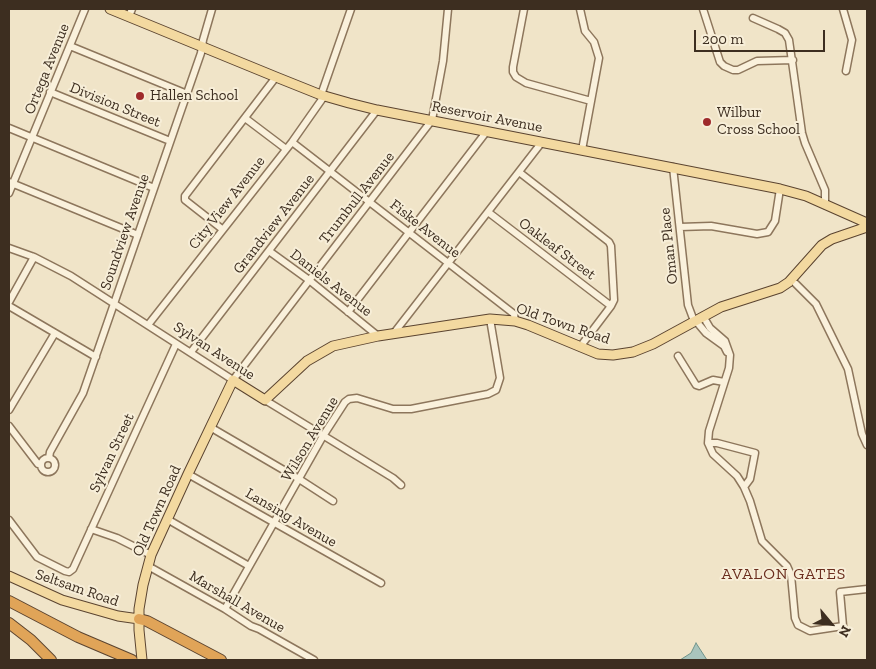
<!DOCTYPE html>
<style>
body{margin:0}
#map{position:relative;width:876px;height:669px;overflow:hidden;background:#f0e4c8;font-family:"Zilla Slab",serif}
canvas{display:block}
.frame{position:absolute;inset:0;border:10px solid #3d2e20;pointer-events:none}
.north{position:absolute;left:806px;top:599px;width:50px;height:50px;-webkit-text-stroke:4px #f7eed8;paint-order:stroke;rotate:118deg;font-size:14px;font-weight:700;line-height:20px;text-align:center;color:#3d2e20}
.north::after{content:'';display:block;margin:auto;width:18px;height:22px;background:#3d2e20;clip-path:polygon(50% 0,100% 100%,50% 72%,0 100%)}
.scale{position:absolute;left:694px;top:30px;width:131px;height:22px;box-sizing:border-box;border:2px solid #3d2e20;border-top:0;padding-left:6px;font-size:15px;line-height:18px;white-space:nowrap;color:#3d2e20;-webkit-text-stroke:4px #f7eed8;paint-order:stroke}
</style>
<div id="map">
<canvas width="876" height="669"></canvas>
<div class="frame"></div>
<div class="north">N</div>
<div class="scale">200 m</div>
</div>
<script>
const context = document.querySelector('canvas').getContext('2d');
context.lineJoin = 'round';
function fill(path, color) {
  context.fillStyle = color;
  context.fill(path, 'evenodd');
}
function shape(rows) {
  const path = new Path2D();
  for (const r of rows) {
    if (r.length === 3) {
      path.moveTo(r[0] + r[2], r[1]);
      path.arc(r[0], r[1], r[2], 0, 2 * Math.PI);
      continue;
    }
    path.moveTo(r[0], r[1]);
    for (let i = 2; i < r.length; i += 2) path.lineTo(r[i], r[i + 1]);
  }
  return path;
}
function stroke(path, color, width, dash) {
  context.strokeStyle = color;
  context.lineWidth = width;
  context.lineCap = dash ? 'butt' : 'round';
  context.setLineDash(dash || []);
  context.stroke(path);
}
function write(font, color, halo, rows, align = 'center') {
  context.font = font + ' "Zilla Slab",serif';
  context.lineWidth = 4;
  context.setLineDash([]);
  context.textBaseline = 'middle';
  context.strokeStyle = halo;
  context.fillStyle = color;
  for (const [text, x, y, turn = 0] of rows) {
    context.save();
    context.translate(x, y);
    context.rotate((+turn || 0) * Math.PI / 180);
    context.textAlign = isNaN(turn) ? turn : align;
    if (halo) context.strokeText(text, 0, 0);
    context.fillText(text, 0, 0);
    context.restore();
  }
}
const water = shape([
 [696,643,707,660,680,660,691,653,696,643]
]);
const minor = shape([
 [524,9,513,67,513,72,516,77,526,83,591,101],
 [580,9,585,31,594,42,599,58,582,150],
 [703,9,720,62,724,66,733,70,738,70,757,61,793,60],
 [843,9,852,40,846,71],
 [129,16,132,9],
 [753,18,778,29,785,33,789,40,802,133,805,143,825,190,825,205],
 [70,46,187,94],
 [50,92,170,141],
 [321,95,351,9],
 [245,118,286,149],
 [9,128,154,188],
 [292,142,514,314,515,321],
 [673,167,688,305,694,321],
 [519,172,609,242,611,246,614,300,611,306,580,347],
 [9,182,138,235],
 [9,193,85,9],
 [488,212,611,306],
 [680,227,711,226,757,234,768,232,775,221,780,189],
 [222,229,185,200,185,196,276,77],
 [9,248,34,257,71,276,233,380,432,120,443,61,448,9],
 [269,251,309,280,378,336],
 [796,284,816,304,848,369,862,434,867,445],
 [9,302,34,257],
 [9,306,96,357],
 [348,312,487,131],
 [703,316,710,328,725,341,730,355,729,368,709,431,708,443,713,454,737,476,744,487,750,501,762,541,787,566,791,575,795,618,798,625,810,631,843,626,840,592,867,589],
 [695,320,706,333,724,346,727,352],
 [148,325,292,142,325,95],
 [394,333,542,142],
 [191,352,377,110],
 [678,356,696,385,699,386,713,380,724,382],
 [265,400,393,478,401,485],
 [9,410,55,333],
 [9,426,38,464,41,464],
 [210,427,299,479,333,501],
 [708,443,717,443,755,453,750,479,744,487],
 [48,465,7],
 [49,458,50,452,83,393,201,53,203,40,212,9],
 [188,474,381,583],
 [167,519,249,566],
 [9,520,37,557,65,571,69,572,73,569,176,344],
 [91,529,117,538,151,555],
 [148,566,225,609,251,626,259,629,314,660],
 [225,609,323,436,345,402,349,399,357,398,393,409,411,409,488,394,496,390,500,378,490,319]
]);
const major = shape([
 [110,9,276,77,321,95,349,103,377,110,780,189,806,196,867,223],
 [9,576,62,600,118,616,139,619],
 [142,660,139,630,139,609,143,585,151,555,188,474,233,380,265,400,307,361,333,346,378,336,490,319,515,321,528,325,598,354,613,355,633,352,653,344,721,307,780,288,789,282,822,245,832,239,867,227]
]);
const highway = shape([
 [9,601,78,637,132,660],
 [139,619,147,621,221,660],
 [9,623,31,640,51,660]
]);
const markers = [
 [140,96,5,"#9e2a2b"],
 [707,122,5,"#9e2a2b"]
];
const streetNames = [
 ["Ortega Avenue",47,69,-68],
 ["Division Street",115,105,22],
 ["Reservoir Avenue",487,117,11],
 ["Trumbull Avenue",357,198,-52],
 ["City View Avenue",227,203,-52],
 ["Grandview Avenue",274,224,-52],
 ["Fiske Avenue",425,229,38],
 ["Soundview Avenue",125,232,-71],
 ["Oman Place",669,246,-96],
 ["Oakleaf Street",557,249,37],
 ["Daniels Avenue",331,283,38],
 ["Old Town Road",563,324,19],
 ["Sylvan Avenue",214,351,33],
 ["Wilson Avenue",310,439,-59],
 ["Sylvan Street",112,453,-65],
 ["Old Town Road",157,511,-66],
 ["Lansing Avenue",291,518,30],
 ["Seltsam Road",77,588,19],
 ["Marshall Avenue",237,602,30]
];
const poiNames = [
 ["Hallen School",150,96],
 ["Wilbur",717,113],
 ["Cross School",717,130]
];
const neighbourhoodNames = [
 ["AVALON GATES",784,574]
];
fill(water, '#a9c4bc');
stroke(water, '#6f938a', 1);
stroke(minor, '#8d765c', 9);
stroke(major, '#5b4430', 11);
stroke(highway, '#5b4430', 12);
stroke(minor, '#faf1dc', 6);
stroke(major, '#f3d9a0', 9);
stroke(highway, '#e0a458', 10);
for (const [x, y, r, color] of markers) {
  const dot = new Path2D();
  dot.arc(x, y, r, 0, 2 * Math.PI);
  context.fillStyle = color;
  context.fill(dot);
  stroke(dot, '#f7eed8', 2);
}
write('15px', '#3d2e20', '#f7eed8', streetNames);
write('15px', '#3d2e20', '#f7eed8', poiNames, 'left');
context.letterSpacing = '1px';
write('16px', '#6b2e1e', '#f7eed8', neighbourhoodNames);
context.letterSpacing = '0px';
</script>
